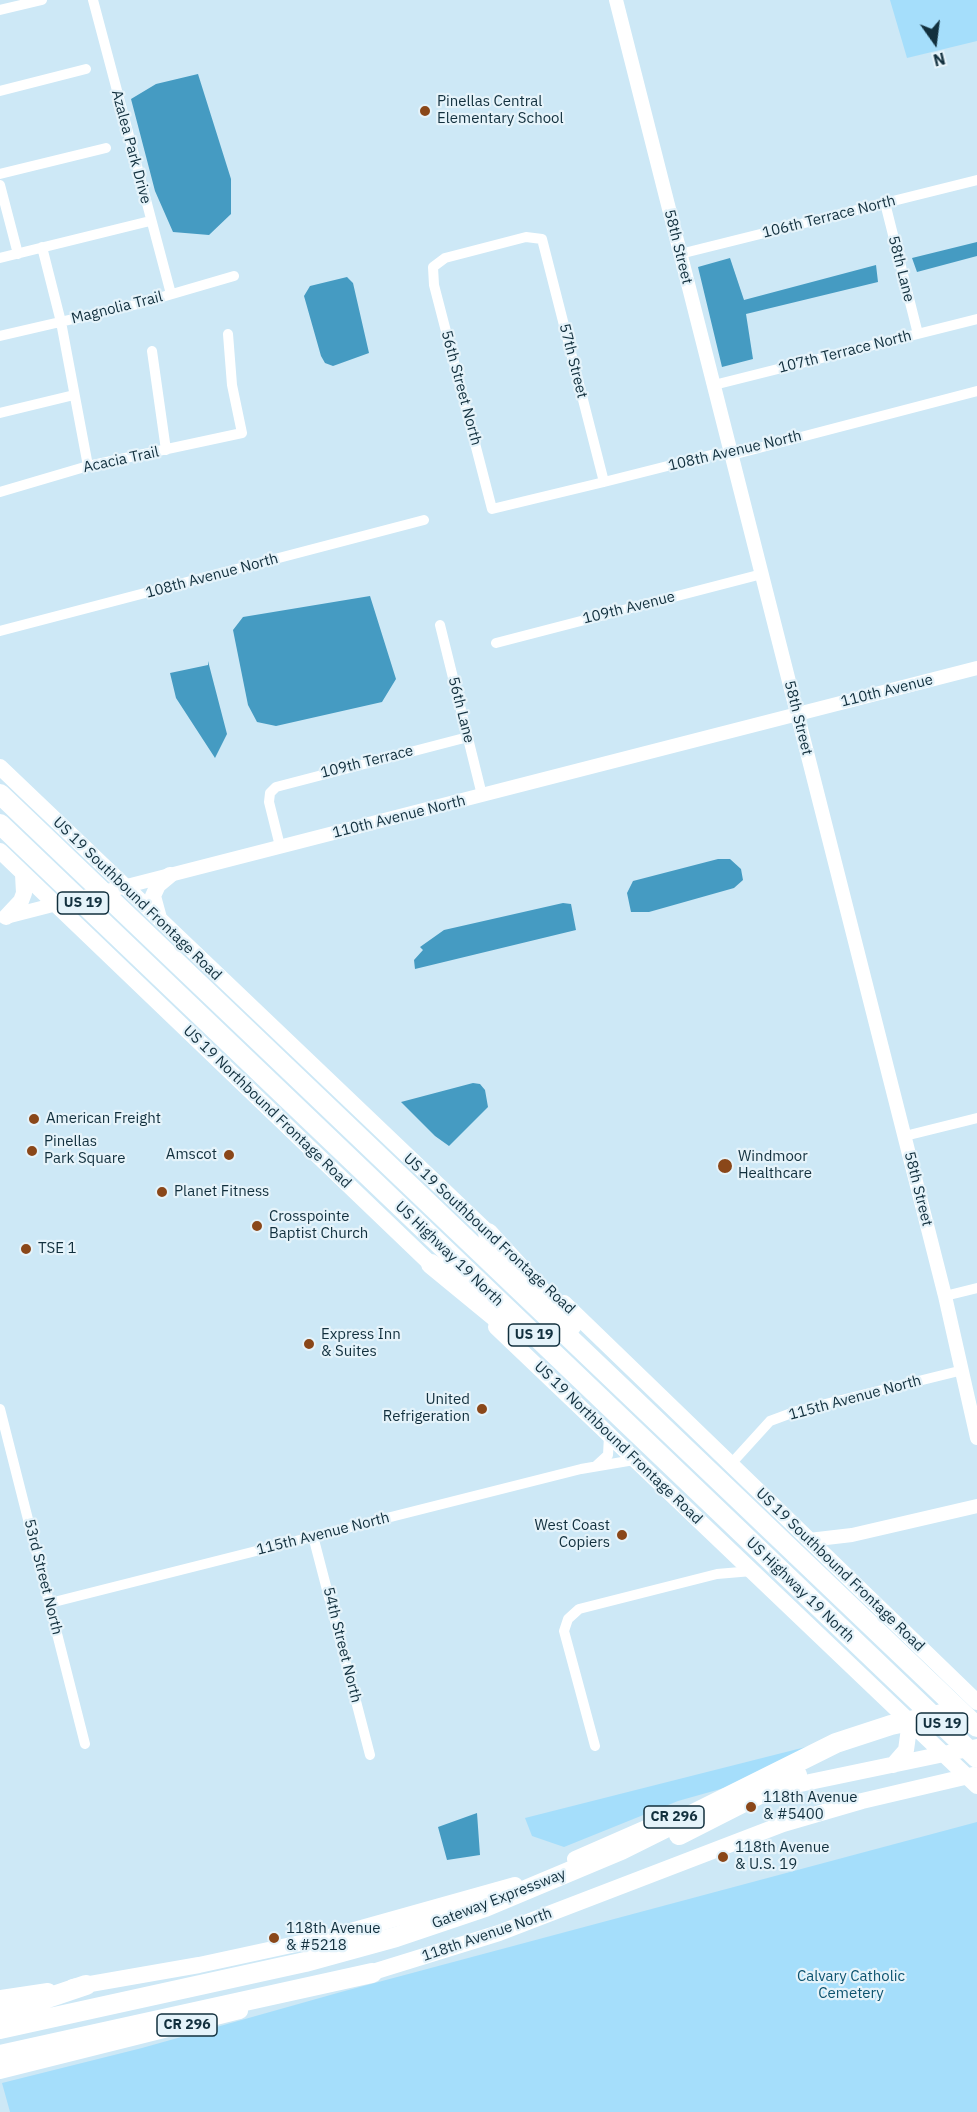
<!DOCTYPE html>
<style>
body{margin:0}
#map{position:relative;width:977px;height:2112px;overflow:hidden;background:#cde8f6;font-family:"IBM Plex Sans",sans-serif}
canvas{display:block}
.north{position:absolute;left:905px;top:12px;width:60px;height:60px;-webkit-text-stroke:4px #e5f3fa;paint-order:stroke;rotate:166deg;font-size:16px;font-weight:700;line-height:24px;text-align:center;color:#12303e}
.north::after{content:'';display:block;margin:auto;width:21px;height:27px;background:#12303e;clip-path:polygon(50% 0,100% 100%,50% 72%,0 100%)}
</style>
<div id="map">
<canvas width="977" height="2112"></canvas>
<div class="north">N</div>
</div>
<script>
const context = document.querySelector('canvas').getContext('2d');
context.lineJoin = 'round';
function fill(path, color) {
  context.fillStyle = color;
  context.fill(path, 'evenodd');
}
function shape(rows) {
  const path = new Path2D();
  for (const r of rows) {
    path.moveTo(r[0], r[1]);
    for (let i = 2; i < r.length; i += 2) path.lineTo(r[i], r[i + 1]);
  }
  return path;
}
function stroke(path, color, width, dash) {
  context.strokeStyle = color;
  context.lineWidth = width;
  context.lineCap = dash ? 'butt' : 'round';
  context.setLineDash(dash || []);
  context.stroke(path);
}
function write(font, color, halo, rows, align = 'center') {
  context.font = font + ' "IBM Plex Sans",sans-serif';
  context.lineWidth = 4.5;
  context.setLineDash([]);
  context.textBaseline = 'middle';
  context.strokeStyle = halo;
  context.fillStyle = color;
  for (const [text, x, y, turn = 0] of rows) {
    context.save();
    context.translate(x, y);
    context.rotate((+turn || 0) * Math.PI / 180);
    context.textAlign = isNaN(turn) ? turn : align;
    if (halo) context.strokeText(text, 0, 0);
    context.fillText(text, 0, 0);
    context.restore();
  }
}
const green = shape([
 [890,0,977,0,977,41,907,58],
 [869,1731,777,1773,678,1801,564,1847,532,1836,525,1818],
 [977,1822,977,2112,10,2112,2,2083,142,2048,341,1992]
]);
const water = shape([
 [198,74,231,179,231,214,209,235,173,232,155,191,131,99,156,84],
 [977,242,977,256,917,272,912,258],
 [730,258,744,300,876,265,878,282,746,314,753,359,722,367,698,267],
 [347,277,353,283,369,353,333,366,325,363,321,356,304,296,310,286],
 [370,596,396,679,382,702,276,726,257,722,248,705,233,630,243,617],
 [208,661,227,734,215,758,176,698,170,673,208,665],
 [718,859,730,859,741,869,743,880,734,888,649,912,631,912,627,893,633,881],
 [563,903,571,904,576,930,415,969,414,960,423,950,420,947,444,930],
 [473,1083,480,1084,485,1090,488,1107,449,1146,435,1136,401,1102],
 [477,1813,480,1855,447,1860,438,1827]
]);
const minor = shape([
 [93,0,171,294],
 [0,10,42,0],
 [0,91,86,69],
 [0,174,106,148],
 [0,185,18,254],
 [885,203,918,334],
 [42,247,61,322,88,466],
 [680,254,977,180],
 [0,258,150,221],
 [0,336,138,304,234,276],
 [152,351,166,450],
 [714,385,977,319],
 [0,413,74,395],
 [604,482,542,239,526,237,445,258,433,267,434,285,492,509,604,482,715,454,732,455,977,391],
 [0,492,88,466,242,433,232,385,228,334],
 [440,625,482,795],
 [0,631,424,520],
 [496,643,762,574],
 [280,846,269,802,270,793,276,787,468,737],
 [905,1136,977,1118],
 [945,1296,977,1288],
 [0,1409,85,1744],
 [730,1465,770,1421,797,1411,963,1370],
 [596,1466,608,1455,609,1436],
 [313,1536,370,1755],
 [50,1603,581,1469,634,1460],
 [595,1746,564,1631,568,1619,579,1609,717,1574,752,1571]
]);
const tertiary = shape([
 [616,0,945,1296,977,1438],
 [6,917,977,668],
 [809,1540,852,1535,977,1506]
]);
const primary = shape([
 [0,767,497,1241],
 [0,851,439,1272],
 [6,917,21,901,24,893,23,874],
 [159,918,153,896,158,885,170,875],
 [564,1303,977,1702],
 [496,1327,977,1786],
 [893,1765,906,1750,910,1721],
 [781,1788,977,1747],
 [575,1859,655,1824],
 [360,1976,499,1933,783,1824,862,1801,973,1775],
 [73,1987,199,1965,333,1936,515,1885],
 [0,1998,48,1991],
 [0,2071,240,2011]
]);
const motorway = shape([
 [0,794,977,1727],
 [0,824,977,1758],
 [488,1233,572,1325],
 [431,1264,515,1333],
 [679,1835,797,1775],
 [0,2014,86,1985],
 [0,2029,305,1962,396,1937,485,1907,621,1850,836,1743,891,1725,942,1714],
 [0,2055,372,1973]
]);
const markers = [
 [425,111,6,"#8a4719"],
 [34,1119,6,"#8a4719"],
 [32,1151,6,"#8a4719"],
 [229,1155,6,"#8a4719"],
 [725,1166,8,"#8a4719"],
 [162,1192,6,"#8a4719"],
 [257,1226,6,"#8a4719"],
 [26,1249,6,"#8a4719"],
 [309,1344,6,"#8a4719"],
 [482,1409,6,"#8a4719"],
 [622,1535,6,"#8a4719"],
 [751,1807,6,"#8a4719"],
 [723,1857,6,"#8a4719"],
 [274,1938,6,"#8a4719"]
];
const shields = [
 [83,903,51],
 [534,1335,51],
 [942,1724,51],
 [674,1817,60],
 [187,2025,60]
];
const shieldNames = [
 ["US 19",83,903],
 ["US 19",534,1335],
 ["US 19",942,1724],
 ["CR 296",674,1817],
 ["CR 296",187,2025]
];
const poiNames = [
 ["Pinellas Central",437,102],
 ["Elementary School",437,119],
 ["American Freight",46,1119],
 ["Pinellas",44,1142],
 ["Park Square",44,1159],
 ["Amscot",217,1155,"right"],
 ["Windmoor",738,1157],
 ["Healthcare",738,1174],
 ["Planet Fitness",174,1192],
 ["Crosspointe",269,1217],
 ["Baptist Church",269,1234],
 ["TSE 1",38,1249],
 ["Express Inn",321,1335],
 ["& Suites",321,1352],
 ["United",470,1400,"right"],
 ["Refrigeration",470,1417,"right"],
 ["West Coast",610,1526,"right"],
 ["Copiers",610,1543,"right"],
 ["118th Avenue",763,1798],
 ["& #5400",763,1815],
 ["118th Avenue",735,1848],
 ["& U.S. 19",735,1865],
 ["118th Avenue",286,1929],
 ["& #5218",286,1946]
];
const streetNames = [
 ["Azalea Park Drive",131,147,75],
 ["106th Terrace North",829,217,-14],
 ["58th Street",678,247,76],
 ["58th Lane",901,269,76],
 ["Magnolia Trail",117,308,-14],
 ["107th Terrace North",845,352,-14],
 ["57th Street",573,361,76],
 ["56th Street North",461,388,75],
 ["108th Avenue North",735,451,-13],
 ["Acacia Trail",121,460,-12],
 ["108th Avenue North",212,576,-15],
 ["109th Avenue",629,608,-14],
 ["110th Avenue",887,691,-14],
 ["56th Lane",461,710,76],
 ["58th Street",798,718,76],
 ["109th Terrace",367,762,-14],
 ["110th Avenue North",399,817,-14],
 ["US 19 Southbound Frontage Road",137,899,44],
 ["US 19 Northbound Frontage Road",267,1107,44],
 ["58th Street",918,1189,76],
 ["US 19 Southbound Frontage Road",489,1234,43],
 ["US Highway 19 North",449,1254,44],
 ["115th Avenue North",855,1398,-15],
 ["US 19 Northbound Frontage Road",618,1443,44],
 ["115th Avenue North",323,1534,-14],
 ["US 19 Southbound Frontage Road",840,1570,44],
 ["53rd Street North",43,1577,76],
 ["US Highway 19 North",800,1590,44],
 ["54th Street North",342,1645,76],
 ["Gateway Expressway",499,1899,-21],
 ["118th Avenue North",487,1935,-19]
];
const parkNames = [
 ["Calvary Catholic",851,1977],
 ["Cemetery",851,1994]
];
fill(green, '#a5defb');
fill(water, '#459bc2');
stroke(minor, '#fff', 10);
stroke(tertiary, '#fff', 14);
stroke(primary, '#fff', 16);
stroke(motorway, '#fff', 20);
for (const [x, y, r, color] of markers) {
  const dot = new Path2D();
  dot.arc(x, y, r, 0, 2 * Math.PI);
  context.fillStyle = color;
  context.fill(dot);
  stroke(dot, '#e5f3fa', 2);
}
for (const [x, y, w] of shields) {
  const box = new Path2D();
  box.roundRect(x - w / 2, y - 11, w, 22, 4.5);
  context.fillStyle = '#e5f3fa';
  context.fill(box);
  stroke(box, '#12303e', 1.5);
}
write('bold 14px', '#12303e', null, shieldNames);
write('15px', '#12303e', '#e5f3fa', poiNames, 'left');
write('15px', '#12303e', '#e5f3fa', streetNames);
write('15px', '#0c536f', '#e5f3fa', parkNames);
</script>
